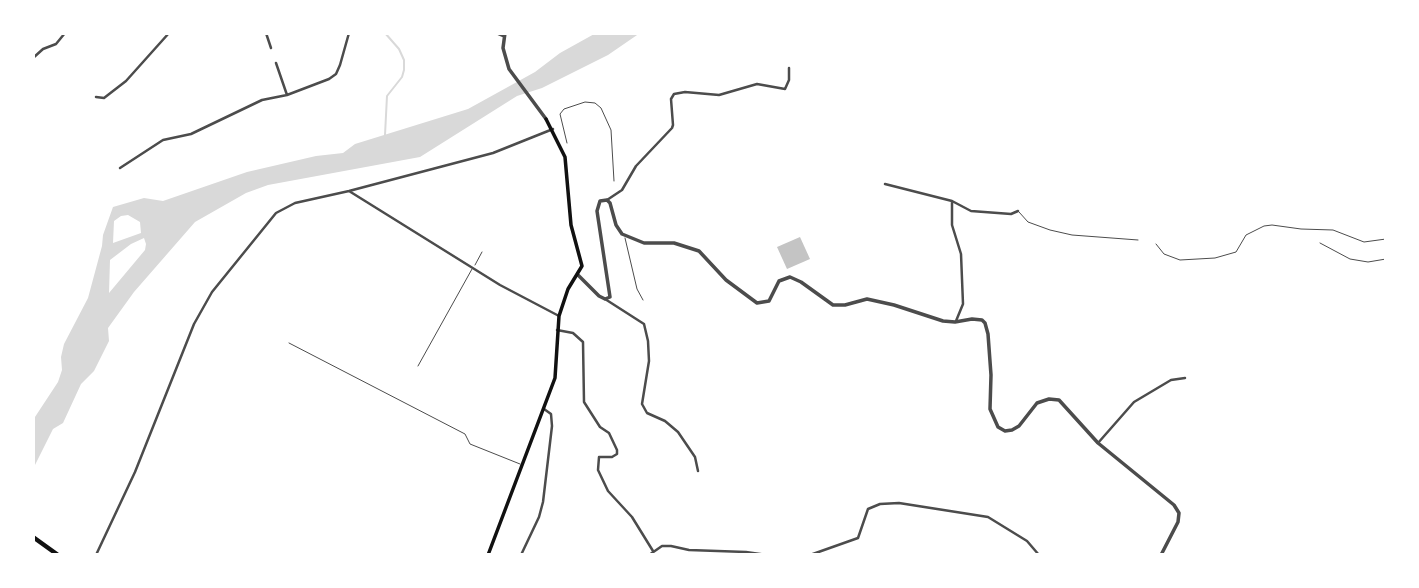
<!DOCTYPE html>
<style>
body{margin:0}
#map{position:relative;width:1419px;height:588px;overflow:hidden;background:#fff;font-family:"Work Sans",sans-serif}
canvas{display:block}
.frame{position:absolute;inset:0;border:35px solid #fff;pointer-events:none}
</style>
<div id="map">
<canvas width="1419" height="588"></canvas>
<div class="frame"></div>
</div>
<script>
const context = document.querySelector('canvas').getContext('2d');
context.lineJoin = 'round';
function fill(path, color) {
  context.fillStyle = color;
  context.fill(path, 'evenodd');
}
function shape(rows) {
  const path = new Path2D();
  for (const r of rows) {
    path.moveTo(r[0], r[1]);
    for (let i = 2; i < r.length; i += 2) path.lineTo(r[i], r[i + 1]);
  }
  return path;
}
function stroke(path, color, width, dash) {
  context.strokeStyle = color;
  context.lineWidth = width;
  context.lineCap = dash ? 'butt' : 'round';
  context.setLineDash(dash || []);
  context.stroke(path);
}
const water = shape([
 [596,33,640,33,608,55,542,88,517,96,420,157,268,185,246,193,195,222,134,292,108,328,109,341,94,371,81,384,63,423,53,429,33,469,33,420,58,382,62,370,61,357,64,344,88,298,102,246,103,235,113,207,144,198,163,201,247,172,316,156,343,153,355,144,468,109,535,72,560,53],
 [128,215,140,222,141,233,113,243,114,221,121,216],
 [144,238,146,244,145,250,109,293,110,260,131,244]
]);
const stream = shape([
 [385,135,387,96,402,77,404,70,404,60,399,49,385,33]
]);
const building = shape([
 [800,237,810,259,787,269,777,247]
]);
const service = shape([
 [567,143,560,114,564,109,585,102,595,103,601,108,611,130,614,181],
 [1019,212,1028,222,1050,230,1072,235,1138,240],
 [625,238,637,289,643,300],
 [1320,243,1350,259,1368,262,1386,259],
 [1156,244,1164,254,1180,260,1215,258,1236,252,1246,235,1264,226,1272,225,1301,229,1333,230,1364,242,1386,239],
 [475,265,482,252],
 [289,343,465,434,470,444,520,464],
 [418,366,472,269]
]);
const minor = shape([
 [266,33,271,48],
 [33,58,43,49,56,44,65,33],
 [276,63,287,95],
 [96,97,104,98,126,81,169,33],
 [120,168,163,140,191,134,262,100,287,95,329,79,336,74,340,65,349,33],
 [885,184,952,201,971,211,1011,214,1018,211],
 [349,191,500,285,559,316],
 [607,200,622,190,636,166,672,128,673,125,671,99,674,94,685,92,719,95,757,84,785,89,789,80,789,68],
 [952,201,952,225,961,254,963,304,956,321],
 [605,299,644,324,648,341,649,361,642,404,647,413,665,421,678,432,695,457,698,471],
 [557,330,573,333,583,342,584,402,600,427,609,433,617,450,617,454,612,457,599,457,598,470,608,491,632,517,653,551],
 [1098,443,1134,402,1171,380,1185,378],
 [1386,536,1386,550],
 [96,555,135,472,194,324,212,292,276,213,295,203,349,191,493,153,553,129],
 [521,555,539,517,543,502,552,426,551,414,544,409],
 [649,555,662,546,671,546,689,550,746,552,767,555],
 [810,555,858,538,868,509,880,504,899,503,988,517,1027,541,1039,555]
]);
const tertiary = shape([
 [497,33,504,36],
 [505,33,503,48,509,69,546,119],
 [578,275,599,296,605,299,610,297,597,211,600,201,607,200,610,203,616,225,622,234,644,243,674,243,699,251,726,280,757,303,769,301,779,281,790,277,801,282,833,305,845,305,867,299,894,305,943,321,955,322,972,319,982,320,985,323,988,334,991,375,990,409,998,427,1005,431,1012,430,1019,426,1037,403,1049,399,1059,400,1098,443,1174,505,1179,513,1178,522,1161,555]
]);
const secondary = shape([
 [488,555,555,378,559,316,568,289,582,266,571,225,565,157,546,119]
]);
const trunk = shape([
 [33,537,58,555]
]);
fill(water, '#d9d9d9');
stroke(stream, '#d9d9d9', 2);
fill(building, '#c4c4c4');
stroke(service, '#4c4c4c', 1);
stroke(minor, '#4c4c4c', 2.5);
stroke(tertiary, '#4c4c4c', 3.5);
stroke(secondary, '#111', 3.5);
stroke(trunk, '#111', 4.5);
</script>
